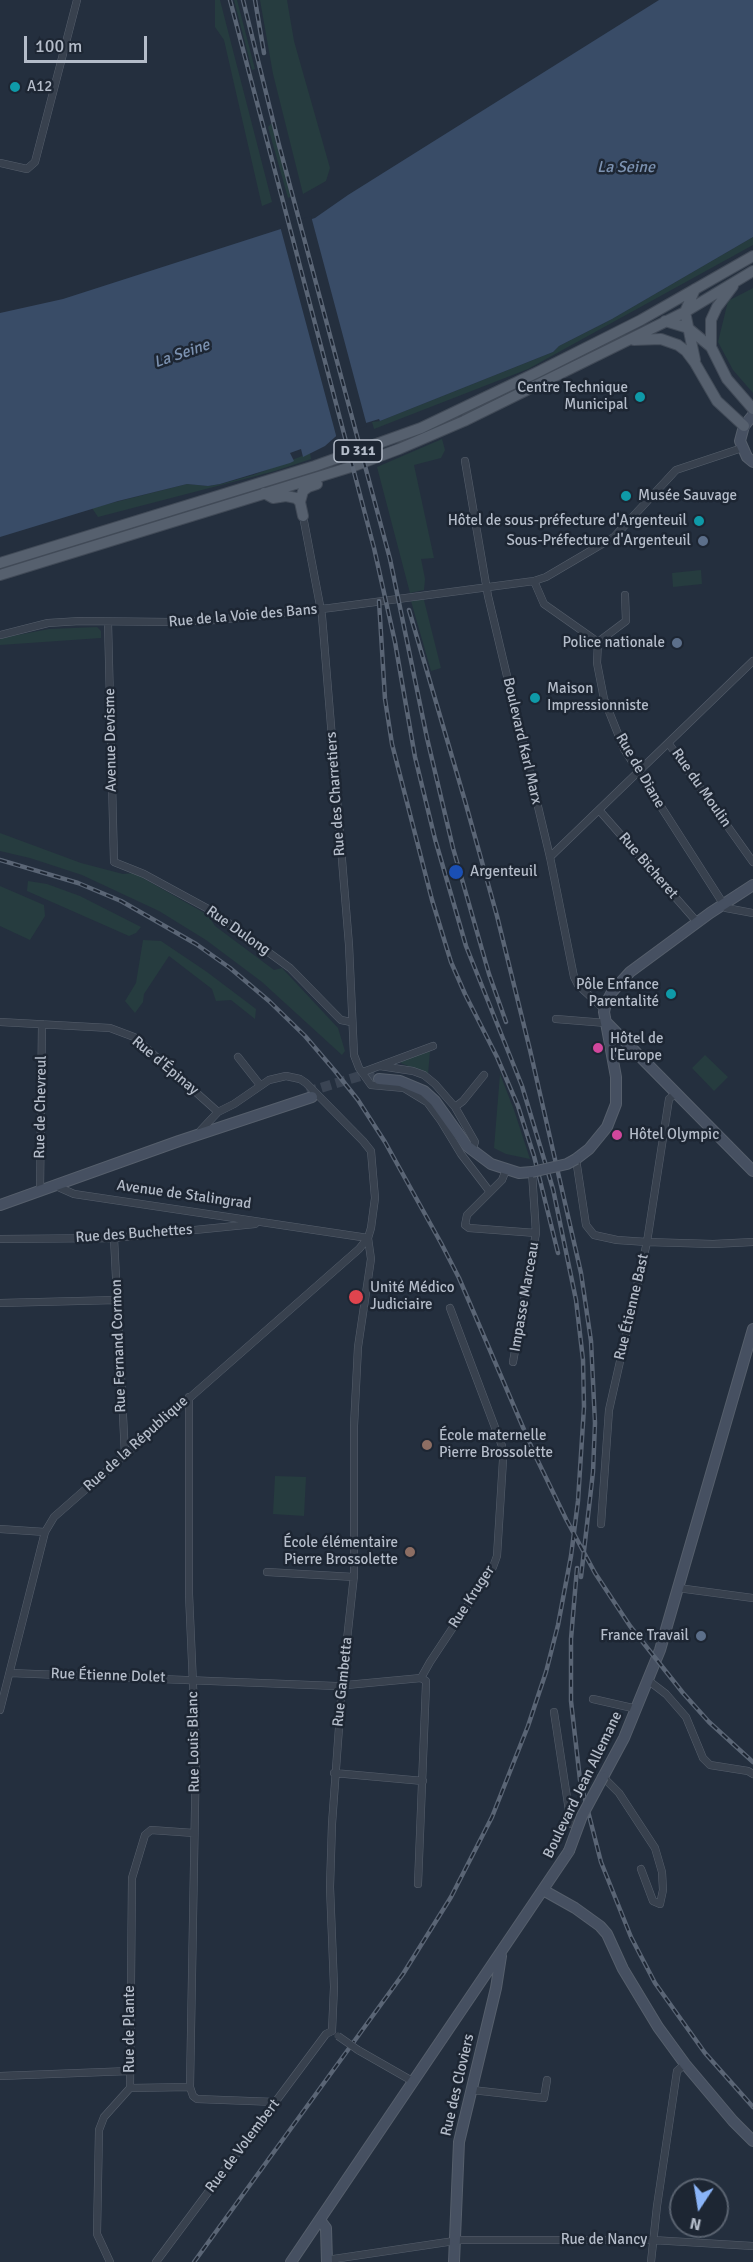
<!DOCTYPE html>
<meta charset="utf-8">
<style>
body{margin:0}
#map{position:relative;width:753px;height:2262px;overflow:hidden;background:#242f3e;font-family:Signika,sans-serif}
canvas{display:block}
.north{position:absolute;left:669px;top:2178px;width:60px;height:60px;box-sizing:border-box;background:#1d2633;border:2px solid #59626f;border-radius:50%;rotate:192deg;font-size:16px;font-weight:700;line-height:24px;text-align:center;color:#b4bcc9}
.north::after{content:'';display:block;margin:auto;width:21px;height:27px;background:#8ab4f8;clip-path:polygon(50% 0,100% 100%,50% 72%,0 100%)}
.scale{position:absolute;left:24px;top:36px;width:123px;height:27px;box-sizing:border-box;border:3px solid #b4bcc9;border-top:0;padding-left:8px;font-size:18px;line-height:21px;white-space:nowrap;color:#b4bcc9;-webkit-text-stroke:4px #1d2633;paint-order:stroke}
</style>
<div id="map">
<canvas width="753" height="2262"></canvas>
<div class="north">N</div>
<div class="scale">100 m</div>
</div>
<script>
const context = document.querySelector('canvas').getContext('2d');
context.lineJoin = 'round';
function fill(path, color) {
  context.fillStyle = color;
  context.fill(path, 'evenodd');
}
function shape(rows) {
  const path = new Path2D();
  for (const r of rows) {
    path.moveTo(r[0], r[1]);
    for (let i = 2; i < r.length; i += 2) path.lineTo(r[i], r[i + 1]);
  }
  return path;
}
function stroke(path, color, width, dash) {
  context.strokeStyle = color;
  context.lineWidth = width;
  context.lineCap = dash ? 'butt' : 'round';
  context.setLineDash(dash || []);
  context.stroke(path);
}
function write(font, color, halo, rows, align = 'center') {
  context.font = font + ' Signika,sans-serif';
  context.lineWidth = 5;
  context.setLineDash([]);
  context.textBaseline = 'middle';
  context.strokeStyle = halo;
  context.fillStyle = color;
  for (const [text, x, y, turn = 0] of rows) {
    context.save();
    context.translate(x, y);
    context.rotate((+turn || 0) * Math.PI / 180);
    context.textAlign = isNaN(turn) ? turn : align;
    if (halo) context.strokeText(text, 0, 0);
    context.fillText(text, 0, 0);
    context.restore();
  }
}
const green = shape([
 [215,0,220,0,272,202,262,206,224,40,215,27],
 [234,0,237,0,255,69,252,70],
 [260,0,287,0,294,41,330,168,326,181,303,194,273,74],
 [272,123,292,196,288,198,268,127],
 [753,237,753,245,528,369,374,429,372,422,380,421,553,352,559,346,612,319],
 [753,288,753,393,733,370,718,342,728,301],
 [442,439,445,450,441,458,414,465,434,558,421,559,425,579,424,590,410,593,377,467],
 [310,453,311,459,275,471,98,517,92,508,187,484,208,486,221,484,253,475],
 [701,570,702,584,673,587,672,573],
 [420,599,424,600,441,668,431,671,411,601],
 [97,627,101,631,101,638,0,645,0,639,2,638,49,629],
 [0,833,81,863,123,874,134,873,208,915,215,926,274,970,282,968,338,1028,345,1051,342,1055,262,982,206,940,159,911,82,875,30,858,0,851],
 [28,881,47,884,80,896,141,927,136,933,129,936,27,891],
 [0,886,44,905,45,916,30,940,0,926],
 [143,940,161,941,207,972,256,1009,255,1019,231,1000,216,1001,212,989,169,956,144,994,143,1002,135,1013,125,1001,136,983],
 [430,1051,428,1075,401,1063,401,1061],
 [705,1055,728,1077,714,1091,692,1068],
 [500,1074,514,1110,530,1159,506,1154,494,1148],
 [275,1476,306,1477,304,1516,273,1514]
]);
const water = shape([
 [659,0,753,0,753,237,612,319,559,346,553,352,380,421,379,419,343,430,325,446,303,457,301,449,290,453,294,461,290,463,220,484,208,486,187,484,118,501,0,537,0,313,63,299,315,218,348,195]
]);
const pier = shape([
 [311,216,367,426,346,433,337,439,280,226]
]);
const secondaryTunnel = shape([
 [307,1092,360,1076,378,1075]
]);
const street = shape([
 [0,163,27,169,35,162,77,0],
 [465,461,488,596,550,857,574,977,578,985,604,1009],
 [303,516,322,616,349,945,354,1055,359,1068,371,1085,404,1088,427,1102,441,1121,461,1154,490,1192],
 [534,581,544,604,598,642,597,663,604,699,624,749,726,908,753,913],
 [108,622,114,862,144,874,212,911,290,968,336,1015,341,1020,351,1022],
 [0,635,48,623,80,621,172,622,217,620,330,608,534,581,546,577,614,537,676,470,742,448],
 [598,642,626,621,625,595],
 [669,744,753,862],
 [599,810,697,922],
 [550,857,753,661],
 [556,1019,606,1023],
 [0,1022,110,1028,134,1037,218,1112],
 [238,1057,260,1085],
 [380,1066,413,1071,424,1075,435,1084,455,1107,475,1142,473,1147],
 [363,1072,433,1046],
 [455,1107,463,1101,484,1075],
 [576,1159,586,1225,594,1235,617,1240,647,1242,713,1244,753,1242],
 [506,1170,502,1180,467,1215,465,1225,469,1228,536,1233,532,1172],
 [56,1186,74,1194,368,1238],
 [40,1191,42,1024],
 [114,1238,125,1455],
 [0,1239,114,1238,255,1224],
 [0,1303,117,1300],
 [513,1362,536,1233],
 [189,1397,189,1594,196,1752,190,2087],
 [601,1524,609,1410,647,1242,669,1099,676,1093],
 [0,1529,45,1532],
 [267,1572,354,1577],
 [678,1588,753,1598],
 [10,1673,336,1686,421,1678],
 [649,1681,666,1694,686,1717,703,1758,710,1765,748,1771,753,1774],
 [593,1699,637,1709],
 [0,1710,45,1532,54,1517,359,1249,368,1238,371,1228,375,1198,371,1151,363,1141,306,1083,300,1079,286,1076,269,1080,234,1104,218,1112,201,1130],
 [554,1712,571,1824,579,1825],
 [334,1773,423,1781],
 [603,1777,619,1793,655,1848,662,1872,663,1890,660,1904,653,1901,641,1869],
 [418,1884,426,1684,426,1681,421,1678,430,1662,493,1567,497,1556,503,1460,502,1446,450,1308],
 [332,2031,334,1987,330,1887,332,1824,342,1686,354,1575,354,1426,358,1347,371,1259,368,1238],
 [358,2050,414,2082],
 [0,2076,130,2071],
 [130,2088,190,2087,193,2096,197,2099,276,2102],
 [472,2090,544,2098,547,2080],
 [327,2260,461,2240,652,2240,753,2246],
 [110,2262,97,2234,99,2130,104,2117,130,2088,132,1878,145,1835,151,1830,194,1833],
 [156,2262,326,2034,332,2031],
 [651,2262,657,2206,677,2071,685,2064]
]);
const secondary = shape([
 [753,415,744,426,740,441,747,457,753,462],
 [607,1023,753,1171],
 [379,1079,400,1081,424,1091,435,1101,467,1146,491,1164,519,1173,532,1172],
 [576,1159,589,1149,607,1127,616,1104,616,1077,604,1012,606,1003,612,992,630,972,710,913,753,885],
 [0,1205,179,1141,312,1097],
 [603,1777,624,1738,660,1650,753,1329],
 [543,1890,575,1908,600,1926,607,1934,623,1969,658,2027,685,2064,733,2121,753,2141],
 [320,2220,326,2228,327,2262],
 [291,2262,569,1851],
 [454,2262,459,2142,496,1988,501,1956]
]);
const primary = shape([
 [733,286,717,307,711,320,711,347,727,379,753,409],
 [665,321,688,328,711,347],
 [634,340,661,339,678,345,686,351,695,363,717,401,744,426],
 [695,360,685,312,695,289],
 [264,493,273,498,286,496,296,498,300,502],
 [303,516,300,502,303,491,308,487,317,484],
 [0,563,315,466,421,428,538,372,641,320,753,256],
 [0,575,354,466,399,449,464,421,685,312,753,271]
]);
const rail = shape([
 [243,0,279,145,390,559,427,738,453,848,489,974,506,1022],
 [255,0,264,53],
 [379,601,385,699,392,744,432,900,451,962,465,994,497,1057,518,1106,534,1156,558,1253],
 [409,610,465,801,497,916,530,1050,581,1273,591,1341,595,1423,593,1472,581,1577],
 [0,860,78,883,121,901,196,944,230,968,269,1001,305,1036,335,1071,358,1100,385,1142,441,1243,459,1278,534,1453,566,1519,595,1573,630,1626,683,1693,709,1722,753,1762],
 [577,1568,571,1639,571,1701,580,1780,601,1862,631,1937,655,1983,705,2053,753,2107],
 [194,2262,403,1974,451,1897,492,1817,528,1726,546,1672,558,1625,571,1556,578,1501,584,1407,583,1360,576,1300,553,1189,522,1086,466,946,435,839,415,757,395,642,374,548,230,0]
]);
const streetBridge = shape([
 [338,2036,358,2050]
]);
const secondaryBridge = shape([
 [532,1172,567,1164,576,1159],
 [569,1851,582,1816,603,1777]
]);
const markers = [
 [15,87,6,"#0f9aa8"],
 [640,397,6,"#0f9aa8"],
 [626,496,6,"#0f9aa8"],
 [699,521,6,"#0f9aa8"],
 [703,541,6,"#5c6f8a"],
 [677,643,6,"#5c6f8a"],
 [535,698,6,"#0f9aa8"],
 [456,872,8,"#1a4fb4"],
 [671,994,6,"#0f9aa8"],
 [598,1048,6,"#d1479c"],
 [617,1135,6,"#d1479c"],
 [356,1297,8,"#e0444e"],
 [427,1445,6,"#8d6e63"],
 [410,1552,6,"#8d6e63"],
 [701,1636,6,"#5c6f8a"]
];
const shields = [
 [358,451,48]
];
const shieldNames = [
 ["D 311",358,451]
];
const poiNames = [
 ["A12",27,87],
 ["Centre Technique",628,388,"right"],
 ["Municipal",628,405,"right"],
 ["Musée Sauvage",638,496],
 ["Hôtel de sous-préfecture d'Argenteuil",687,521,"right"],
 ["Sous-Préfecture d'Argenteuil",691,541,"right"],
 ["Police nationale",665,643,"right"],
 ["Maison",547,689],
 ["Impressionniste",547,706],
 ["Argenteuil",470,872],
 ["Pôle Enfance",659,985,"right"],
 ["Parentalité",659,1002,"right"],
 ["Hôtel de",610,1039],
 ["l'Europe",610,1056],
 ["Hôtel Olympic",629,1135],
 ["Unité Médico",370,1288],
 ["Judiciaire",370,1305],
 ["École maternelle",439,1436],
 ["Pierre Brossolette",439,1453],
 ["École élémentaire",398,1543,"right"],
 ["Pierre Brossolette",398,1560,"right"],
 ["France Travail",689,1636,"right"]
];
const streetNames = [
 ["Rue de la Voie des Bans",243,616,-5],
 ["Avenue Devisme",111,740,-91],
 ["Boulevard Karl Marx",522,741,77],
 ["Rue de Diane",640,771,60],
 ["Rue du Moulin",701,788,55],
 ["Rue des Charretiers",336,794,-94],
 ["Rue Bicheret",648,866,49],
 ["Rue Dulong",238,931,35],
 ["Rue d'Épinay",165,1066,40],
 ["Rue de Chevreul",41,1107,-89],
 ["Avenue de Stalingrad",184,1195,8],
 ["Rue des Buchettes",134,1234,-4],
 ["Impasse Marceau",525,1297,-80],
 ["Rue Étienne Bast",632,1307,-77],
 ["Rue Fernand Cormon",119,1346,-92],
 ["Rue de la République",136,1444,-42],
 ["Rue Kruger",472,1597,-57],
 ["Rue Étienne Dolet",108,1676,2],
 ["Rue Gambetta",343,1682,-84],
 ["Rue Louis Blanc",194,1742,-91],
 ["Boulevard Jean Allemane",583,1785,-64],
 ["Rue de Plante",130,2029,-90],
 ["Rue des Cloviers",458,2085,-77],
 ["Rue de Volembert",243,2146,-53],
 ["Rue de Nancy",604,2240]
];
const waterNames = [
 ["La Seine",626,168],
 ["La Seine",182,354,-19]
];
fill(green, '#263c3f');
fill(water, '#394c67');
fill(pier, '#242f3e');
stroke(secondaryTunnel, '#3a4453', 10, [10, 5]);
stroke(street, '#565f6c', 8);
stroke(secondary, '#565f6c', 12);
stroke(primary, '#414a57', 12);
stroke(street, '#38414e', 7);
stroke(secondary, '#465061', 10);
stroke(primary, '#56606e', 10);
stroke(rail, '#5a6575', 4.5);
stroke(rail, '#1d2633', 2, [7]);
stroke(streetBridge, '#565f6c', 8, []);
stroke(secondaryBridge, '#565f6c', 12, []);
stroke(streetBridge, '#38414e', 7);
stroke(secondaryBridge, '#465061', 10);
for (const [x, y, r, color] of markers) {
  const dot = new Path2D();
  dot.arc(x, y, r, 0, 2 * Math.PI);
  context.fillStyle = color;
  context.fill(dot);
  stroke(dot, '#1d2633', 2);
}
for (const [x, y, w] of shields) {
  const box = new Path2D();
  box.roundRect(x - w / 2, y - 11, w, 22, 4.5);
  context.fillStyle = '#1d2633';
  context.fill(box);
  stroke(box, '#b4bcc9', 1.5);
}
write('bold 14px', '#b4bcc9', null, shieldNames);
write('15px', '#b4bcc9', '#1d2633', poiNames, 'left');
write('15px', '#b4bcc9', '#1d2633', streetNames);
write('italic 16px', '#7c92b1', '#1d2633', waterNames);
</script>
